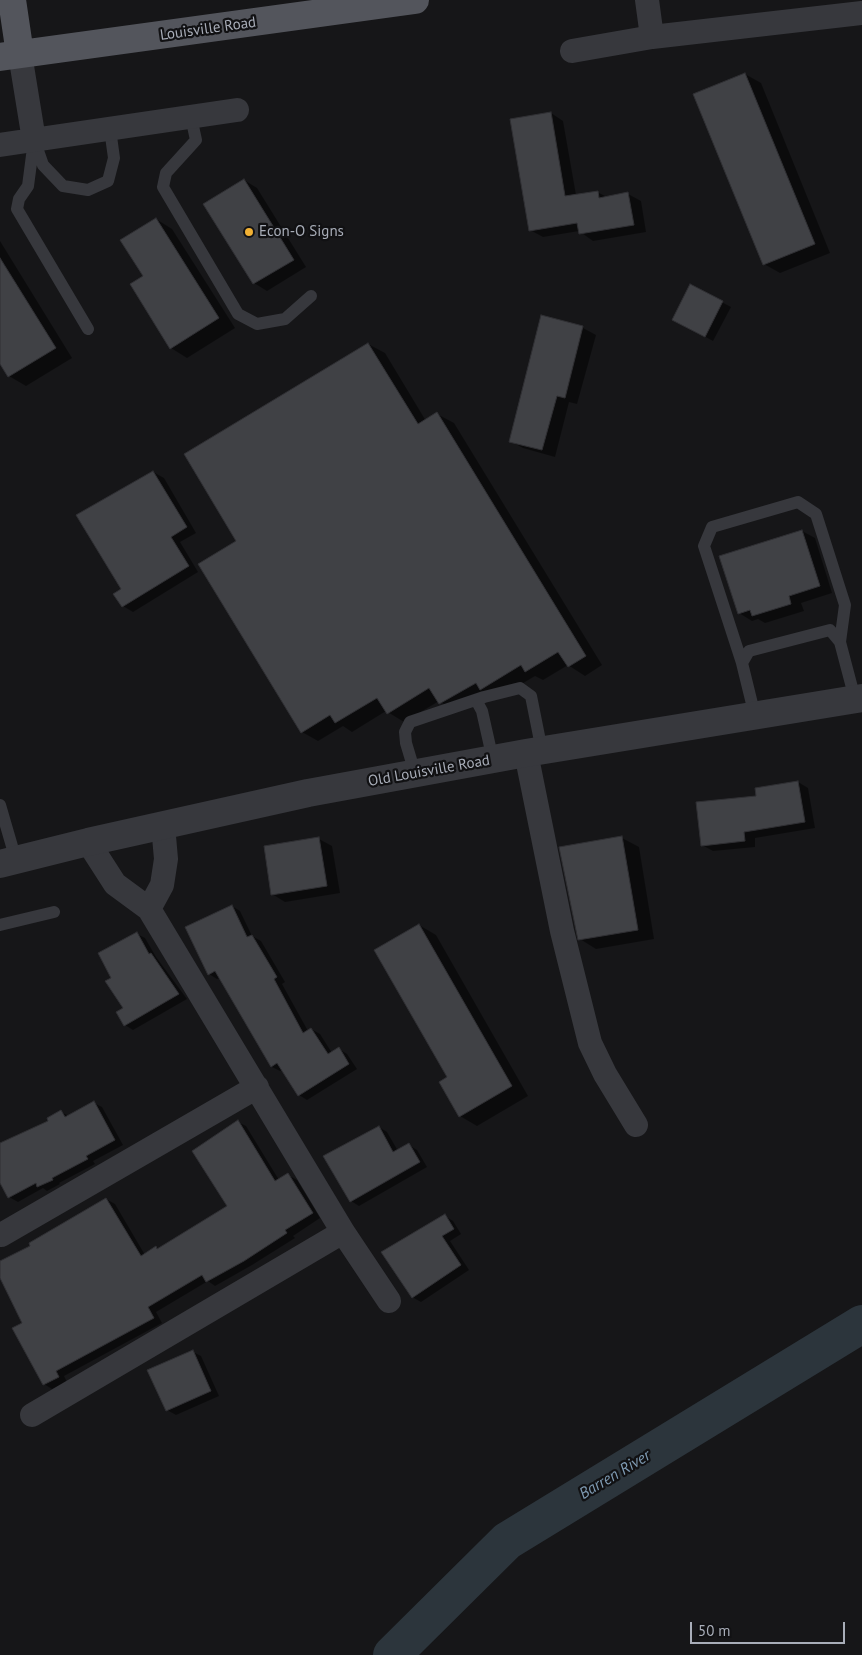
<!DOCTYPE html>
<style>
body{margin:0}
#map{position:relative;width:862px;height:1655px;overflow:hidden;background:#161618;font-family:"PT Sans",sans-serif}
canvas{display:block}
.scale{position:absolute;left:690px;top:1622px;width:155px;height:22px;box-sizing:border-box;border:2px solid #a8adb8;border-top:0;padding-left:6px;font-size:15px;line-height:18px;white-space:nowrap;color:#a8adb8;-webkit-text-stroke:4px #111113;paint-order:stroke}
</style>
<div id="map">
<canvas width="862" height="1655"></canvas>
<div class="scale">50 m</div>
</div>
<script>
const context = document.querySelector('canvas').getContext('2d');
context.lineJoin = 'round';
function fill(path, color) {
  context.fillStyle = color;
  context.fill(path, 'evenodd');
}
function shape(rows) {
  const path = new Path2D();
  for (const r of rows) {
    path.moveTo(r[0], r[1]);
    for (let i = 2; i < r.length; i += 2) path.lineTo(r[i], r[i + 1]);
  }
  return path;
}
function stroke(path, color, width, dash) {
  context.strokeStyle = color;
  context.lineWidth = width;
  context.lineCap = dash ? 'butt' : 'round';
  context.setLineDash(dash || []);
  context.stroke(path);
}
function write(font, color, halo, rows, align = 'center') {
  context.font = font + ' "PT Sans",sans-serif';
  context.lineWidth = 4.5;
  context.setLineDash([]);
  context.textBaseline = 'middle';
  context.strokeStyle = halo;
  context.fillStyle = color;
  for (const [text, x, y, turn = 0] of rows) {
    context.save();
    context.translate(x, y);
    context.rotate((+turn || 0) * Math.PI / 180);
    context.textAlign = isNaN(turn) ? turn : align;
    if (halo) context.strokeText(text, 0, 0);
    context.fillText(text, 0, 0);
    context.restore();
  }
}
const shadow = shape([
 [745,74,761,83,830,253,780,273,764,264],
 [551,113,563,121,576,195,597,192,607,197,628,194,641,201,646,232,593,241,579,231,543,237,530,230],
 [244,180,257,188,306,267,267,291,254,283,205,204],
 [156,219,172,229,235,328,187,358,171,348,145,276],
 [0,241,72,358,26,386,9,376,0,362],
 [691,286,731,307,713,341,682,324],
 [542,317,583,328,596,335,577,404,569,402,555,457,523,448,510,441],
 [368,344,385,353,426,421,437,414,454,423,602,665,585,676,568,665,543,680,535,676,498,698,456,712,439,701,404,722,386,711,352,732,343,726,318,741,302,732,238,541],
 [153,472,164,478,196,533,180,542,198,572,133,612,123,606,122,589],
 [802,531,815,538,832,593,801,603,804,611,765,623,758,619,752,621,739,613],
 [798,782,808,788,815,828,755,838,755,847,713,851,702,845,758,797],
 [622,838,639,847,654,939,596,949,580,939],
 [319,839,332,846,340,893,285,902,272,894],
 [232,906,240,911,252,936,261,941,285,982,282,984,308,1031,311,1029,320,1034,332,1053,339,1049,347,1054,357,1069,307,1100,299,1095,283,1070,280,1071,272,1067,220,978,217,979,209,974],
 [419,925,436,935,528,1096,477,1126,460,1116,449,1078],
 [137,934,145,938,156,957,187,999,133,1030,125,1025,124,1008,113,978],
 [94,1103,102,1107,123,1145,93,1161,95,1164,59,1183,60,1184,47,1191,43,1188,18,1202,9,1197,0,1181,0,1143,50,1121,61,1112,69,1116],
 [238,1122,246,1126,279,1180,288,1175,297,1180,320,1218,293,1236,295,1238,252,1265,215,1286,208,1281,156,1312,162,1323,64,1376,67,1382,52,1389,44,1384,24,1323,0,1276,0,1262,32,1246,106,1199,115,1204,145,1255,156,1248,159,1250,229,1206],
 [379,1127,387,1132,398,1151,409,1145,417,1150,427,1167,359,1206,351,1201],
 [445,1216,453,1221,461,1234,450,1241,469,1270,421,1302,412,1297],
 [193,1352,201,1356,219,1396,176,1415,167,1410]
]);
const river = shape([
 [392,1655,507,1541,862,1324]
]);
const building = shape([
 [745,73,815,244,763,265,693,94,745,73],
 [551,112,565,196,598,191,599,198,628,192,634,225,579,234,577,223,529,231,510,119,551,112],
 [244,179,294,260,253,284,203,204,244,179],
 [156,218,219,318,170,349,130,284,143,276,120,240,156,218],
 [0,258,56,348,8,377,0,364,0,258],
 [690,284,723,301,705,337,672,320,690,284],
 [541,315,583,326,565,398,557,396,542,450,509,442,541,315],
 [368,343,418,424,437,412,586,656,568,667,558,652,525,672,521,665,480,690,476,683,439,704,429,688,387,714,377,698,335,723,330,715,301,733,198,564,236,541,184,454,368,343],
 [153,471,187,527,171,537,189,566,122,607,113,594,121,589,76,515,153,471],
 [802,530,820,586,789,596,791,604,752,616,750,610,738,614,719,556,802,530],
 [798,781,805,822,744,832,745,841,701,846,696,802,756,796,755,788,798,781],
 [622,836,638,930,578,940,559,847,622,836],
 [319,837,327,886,271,895,264,846,319,837],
 [232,905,247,937,252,935,277,977,274,979,303,1033,311,1028,328,1054,339,1047,349,1064,298,1096,277,1063,271,1067,215,971,208,975,185,927,232,905],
 [419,924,512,1086,459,1117,439,1082,447,1077,374,950,419,924],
 [137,932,149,954,151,953,179,994,124,1026,116,1012,123,1008,105,981,111,978,98,953,137,932],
 [94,1101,115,1140,86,1156,88,1159,52,1178,53,1180,37,1187,36,1183,8,1198,0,1183,0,1143,48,1121,47,1118,61,1110,65,1117,94,1101],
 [238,1120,275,1181,288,1173,313,1213,285,1230,287,1233,244,1261,206,1282,202,1275,148,1307,154,1318,56,1371,59,1377,43,1385,12,1328,22,1323,0,1278,0,1261,30,1246,29,1243,106,1198,141,1256,156,1246,157,1249,227,1206,192,1151,238,1120],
 [379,1126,393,1152,409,1143,420,1162,350,1202,323,1156,379,1126],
 [445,1214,454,1229,442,1236,461,1265,412,1298,381,1252,445,1214],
 [193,1350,211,1391,166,1411,147,1370,193,1350]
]);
const service = shape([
 [191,117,196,140,166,173,163,187,238,314,257,324,285,319,311,296],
 [34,140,28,186,19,199,17,209,88,329],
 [35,142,43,165,63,186,88,190,108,181,114,158,110,129],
 [742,663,704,546,712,527,798,502,816,514,845,605,840,642],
 [476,700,482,711,493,760],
 [755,716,742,663,749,651,830,630,840,642,855,699],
 [415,773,406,743,405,732,410,722,484,697,520,688,531,696,542,751],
 [0,805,16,860],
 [0,925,54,912]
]);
const minor = shape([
 [647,0,652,37],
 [572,51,652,37,862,13],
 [20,54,34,140],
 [0,145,237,110],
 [526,753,562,931,590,1043,605,1074,636,1125],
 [163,825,166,859,162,885,149,909,343,1232,389,1301],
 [88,842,115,884,149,909],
 [1,1235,257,1087],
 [32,1415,343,1232]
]);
const tertiary = shape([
 [0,864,88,842,308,793,526,753,862,698]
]);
const primary = shape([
 [12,0,20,54],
 [0,57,415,0]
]);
const markers = [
 [249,232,5,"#f2b134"]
];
const streetNames = [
 ["Louisville Road",208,29,-8],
 ["Old Louisville Road",429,771,-10]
];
const poiNames = [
 ["Econ-O Signs",259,232]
];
const waterNames = [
 ["Barren River",615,1475,-31]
];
fill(shadow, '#0007');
stroke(river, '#2c353c', 38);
fill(building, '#404145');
stroke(building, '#303034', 1);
stroke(service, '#37383d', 12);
stroke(minor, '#37383d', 24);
stroke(tertiary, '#37383d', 28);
stroke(primary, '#53555c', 28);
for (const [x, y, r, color] of markers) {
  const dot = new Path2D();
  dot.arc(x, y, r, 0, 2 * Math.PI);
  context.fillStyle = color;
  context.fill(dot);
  stroke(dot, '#111113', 2);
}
write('15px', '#a8adb8', '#111113', streetNames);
write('15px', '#a8adb8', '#111113', poiNames, 'left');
write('italic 16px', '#7f9bb3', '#111113', waterNames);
</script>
